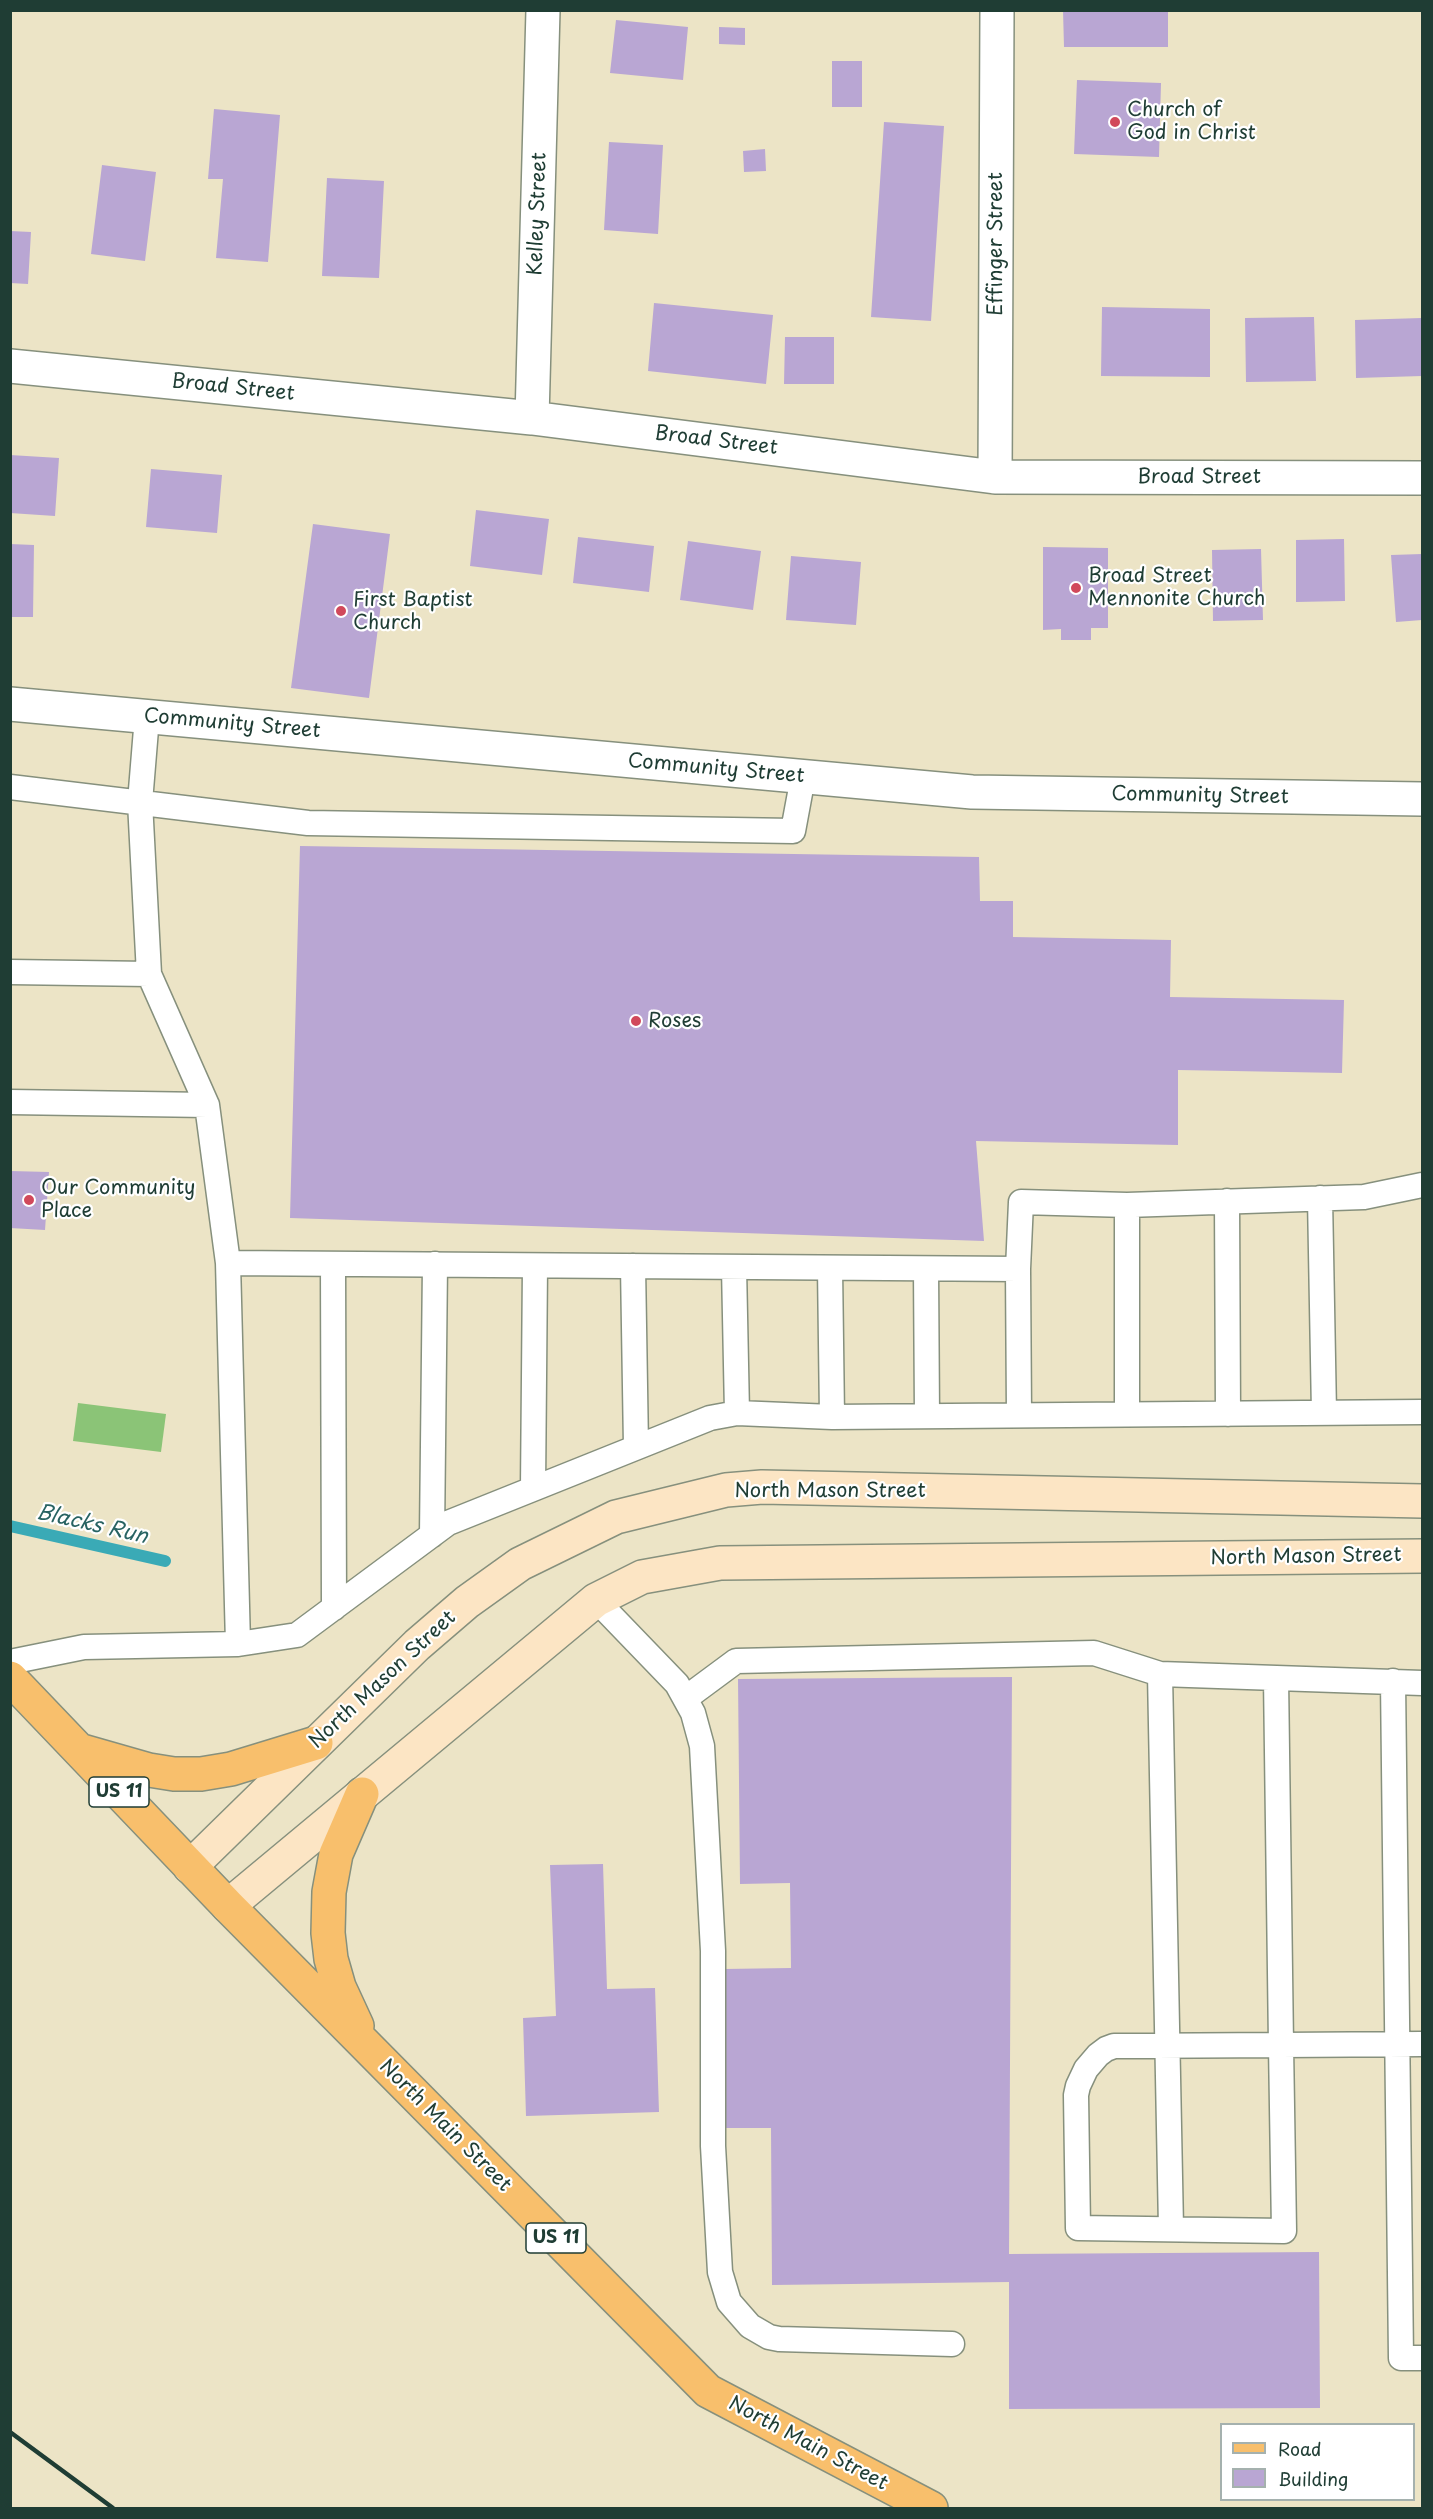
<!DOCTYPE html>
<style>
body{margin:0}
#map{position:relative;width:1433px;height:2519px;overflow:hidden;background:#ece4c6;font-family:"Playpen Sans",sans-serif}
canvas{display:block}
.frame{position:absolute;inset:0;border:12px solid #1f3d34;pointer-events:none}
.legend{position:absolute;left:1220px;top:2423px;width:195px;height:78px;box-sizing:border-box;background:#fff;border:2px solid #a5b1ae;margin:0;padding:8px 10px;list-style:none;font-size:18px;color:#1f3d34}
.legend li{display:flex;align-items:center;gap:12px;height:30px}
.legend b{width:30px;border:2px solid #a5b1ae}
</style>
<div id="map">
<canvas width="1433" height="2519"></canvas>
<div class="frame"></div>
<ul class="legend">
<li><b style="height:8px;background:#f8bf6c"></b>Road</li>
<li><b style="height:16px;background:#b9a6d3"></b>Building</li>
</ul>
</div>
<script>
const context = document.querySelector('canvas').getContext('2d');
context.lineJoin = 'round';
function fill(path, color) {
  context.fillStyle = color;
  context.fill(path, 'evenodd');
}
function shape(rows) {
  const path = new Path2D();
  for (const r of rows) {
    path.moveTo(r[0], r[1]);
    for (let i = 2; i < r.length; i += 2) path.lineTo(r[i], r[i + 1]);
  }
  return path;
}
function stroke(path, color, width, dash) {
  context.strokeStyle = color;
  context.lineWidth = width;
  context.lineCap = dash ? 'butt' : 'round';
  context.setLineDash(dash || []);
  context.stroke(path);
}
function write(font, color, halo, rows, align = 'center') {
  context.font = font + ' "Playpen Sans",sans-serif';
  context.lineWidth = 4.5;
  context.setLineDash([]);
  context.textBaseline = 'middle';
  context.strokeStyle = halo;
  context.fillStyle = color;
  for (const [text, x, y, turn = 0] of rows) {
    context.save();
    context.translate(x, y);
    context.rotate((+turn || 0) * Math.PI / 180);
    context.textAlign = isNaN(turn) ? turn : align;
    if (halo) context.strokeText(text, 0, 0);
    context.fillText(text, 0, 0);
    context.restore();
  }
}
const green = shape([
 [78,1403,166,1414,161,1452,73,1441]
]);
const stream = shape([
 [10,1526,165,1561]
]);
const building = shape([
 [1063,10,1168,10,1168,47,1064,47],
 [616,20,688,27,683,80,610,73],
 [719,27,745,28,745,45,719,44],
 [832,61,862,61,862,107,832,107],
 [1077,80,1161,83,1159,157,1074,154],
 [214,109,280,115,268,262,216,258,223,179,208,179],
 [884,122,944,126,931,321,871,317],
 [609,142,663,145,658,234,604,230],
 [765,149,766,171,744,172,743,151],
 [102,165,156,172,145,261,91,254],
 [327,178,384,181,379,278,322,276],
 [10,231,31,232,28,284,10,283],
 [654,303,773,315,766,384,648,371],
 [1102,307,1210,309,1210,377,1101,376],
 [1314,317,1316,381,1246,382,1245,318],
 [1422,318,1422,376,1356,378,1355,320],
 [785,337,834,337,834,384,784,384],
 [10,455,59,458,55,516,10,513],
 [151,469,222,475,217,533,146,527],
 [476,510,549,519,542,575,470,566],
 [313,524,390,534,369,698,291,688],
 [578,537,654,546,649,592,573,583],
 [1344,539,1345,601,1296,602,1296,540],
 [688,541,761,551,753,610,680,600],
 [10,544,34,545,33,617,10,617],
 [1043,547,1108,548,1108,628,1091,628,1091,640,1061,640,1061,629,1043,630],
 [1261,549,1263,620,1213,621,1212,550],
 [1422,554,1422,620,1396,622,1391,555],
 [791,556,861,562,856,625,786,620],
 [300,846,979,857,980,901,1013,901,1013,937,1171,940,1170,997,1344,1000,1342,1073,1178,1070,1178,1145,976,1141,984,1241,290,1218],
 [10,1171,49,1172,45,1230,10,1228],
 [1012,1677,1009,2254,1319,2252,1320,2408,1009,2409,1009,2282,772,2285,771,2128,726,2128,724,1969,791,1968,790,1883,740,1884,738,1679],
 [603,1864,607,1989,655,1988,659,2112,526,2116,523,2018,556,2016,550,1865]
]);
const service = shape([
 [10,787,308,823,793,831,803,777],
 [10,972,149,974,140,802,147,717],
 [149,974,207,1105,228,1263],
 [10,1102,207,1105],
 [1422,1185,1364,1197,1127,1205,1021,1202,1018,1269,228,1263,238,1644,297,1635,448,1523,710,1418,737,1413,832,1417,1422,1412],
 [1320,1198,1324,1413],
 [1227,1201,1228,1414],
 [1127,1205,1127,1414],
 [333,1264,334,1608],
 [633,1266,636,1447],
 [734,1267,737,1413],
 [830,1268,832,1417],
 [926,1269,927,1416],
 [1018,1269,1019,1415],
 [533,1488,535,1266],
 [432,1535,435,1264],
 [596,1600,677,1684,693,1713,702,1746,713,1951,713,2146,720,2272,729,2302,750,2326,769,2337,779,2339,952,2344],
 [10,1662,84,1647,238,1644],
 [1160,1674,1171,2228],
 [1276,1678,1281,2045,1284,2231,1078,2228,1076,2095,1078,2086,1086,2069,1098,2055,1106,2049,1114,2046,1281,2045,1422,2044],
 [1393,1681,1401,2358,1422,2358],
 [686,1698,736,1661,1094,1653,1160,1674,1422,1683]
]);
const minor = shape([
 [10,366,532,418,995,477,1422,478],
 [532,418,543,10],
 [995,477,997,10],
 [10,704,972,792,1422,799]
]);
const secondary = shape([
 [190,1867,417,1645,467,1602,520,1564,616,1517,726,1490,762,1487,1422,1501],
 [228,1906,596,1600,642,1577,720,1563,1422,1556]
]);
const primary = shape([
 [10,1678,228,1906,708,2391,931,2508],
 [79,1750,149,1770,174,1774,201,1774,231,1769,316,1743],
 [357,2026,339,1987,331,1959,328,1933,329,1892,336,1854,362,1794]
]);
const rail = shape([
 [10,2432,113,2508]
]);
const markers = [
 [1115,122,6,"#d1495b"],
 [1076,588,6,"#d1495b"],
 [341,611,6,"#d1495b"],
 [636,1021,6,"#d1495b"],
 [29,1200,6,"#d1495b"]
];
const shields = [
 [119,1792,60],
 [556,2238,60]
];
const shieldNames = [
 ["US 11",119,1792],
 ["US 11",556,2238]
];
const poiNames = [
 ["Church of",1127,110],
 ["God in Christ",1127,133],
 ["Broad Street",1088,576],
 ["Mennonite Church",1088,599],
 ["First Baptist",353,600],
 ["Church",353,623],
 ["Roses",648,1021],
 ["Our Community",41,1188],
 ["Place",41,1211]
];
const streetNames = [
 ["Kelley Street",538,214,-88],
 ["Effinger Street",996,244,-90],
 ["Broad Street",233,388,6],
 ["Broad Street",716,441,7],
 ["Broad Street",1199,477],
 ["Community Street",232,724,5],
 ["Community Street",716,769,5],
 ["Community Street",1200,796,1],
 ["North Mason Street",830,1491],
 ["North Mason Street",1306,1557,-1],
 ["North Mason Street",383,1680,-43],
 ["North Main Street",445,2126,45],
 ["North Main Street",808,2444,28]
];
const waterNames = [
 ["Blacks Run",92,1525,13]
];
fill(green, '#8bc477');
stroke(stream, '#3aaab6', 12);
fill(building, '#b9a6d3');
stroke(service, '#86907d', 27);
stroke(minor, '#86907d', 36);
stroke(secondary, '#86907d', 36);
stroke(primary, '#86907d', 36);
stroke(service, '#fff', 24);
stroke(minor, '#fff', 33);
stroke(secondary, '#fce5c4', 33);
stroke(primary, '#f8bf6c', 33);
stroke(rail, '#1f3d34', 4.5);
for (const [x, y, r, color] of markers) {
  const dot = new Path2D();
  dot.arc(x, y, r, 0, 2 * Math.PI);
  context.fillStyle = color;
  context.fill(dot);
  stroke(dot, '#fff', 2);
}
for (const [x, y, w] of shields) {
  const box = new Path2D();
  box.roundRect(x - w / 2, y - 15, w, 30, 4.5);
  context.fillStyle = '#fff';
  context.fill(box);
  stroke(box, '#1f3d34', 1.5);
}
write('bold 18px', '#1f3d34', null, shieldNames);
write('20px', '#1f3d34', '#fff', poiNames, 'left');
write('20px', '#1f3d34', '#fff', streetNames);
write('italic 21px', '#286362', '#fff', waterNames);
</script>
